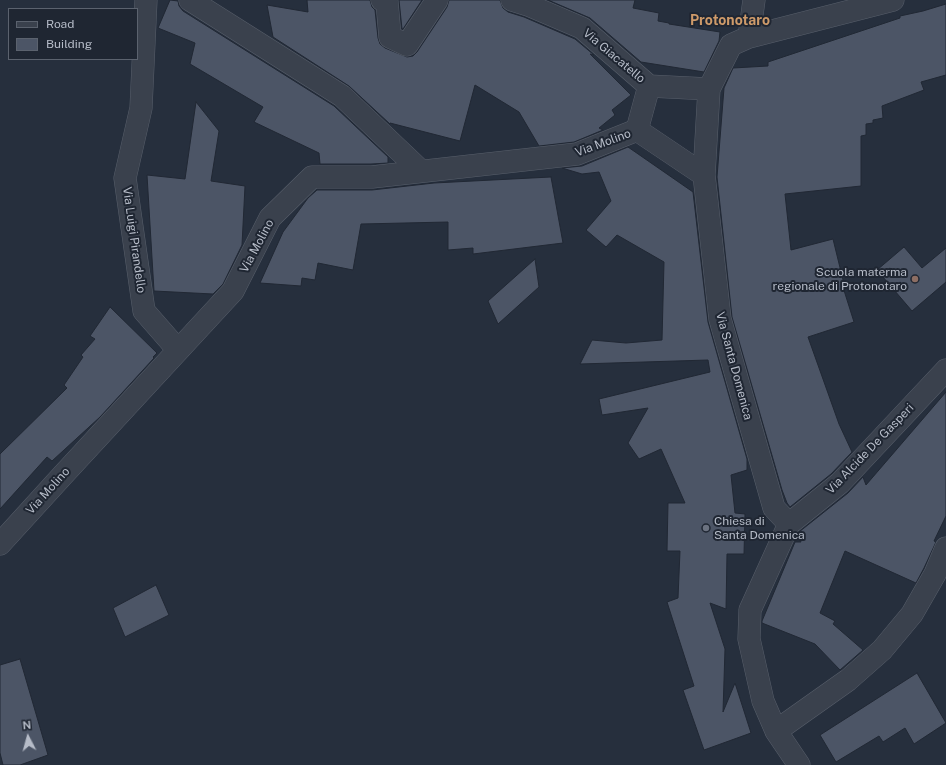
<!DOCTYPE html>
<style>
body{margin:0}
#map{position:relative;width:946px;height:765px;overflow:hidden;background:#262f3d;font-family:"Public Sans",sans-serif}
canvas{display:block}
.legend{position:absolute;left:8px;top:8px;width:130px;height:52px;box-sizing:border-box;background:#1f2632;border:1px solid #5b626e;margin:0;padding:5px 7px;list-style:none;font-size:12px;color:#b6bcc8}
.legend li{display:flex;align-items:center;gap:8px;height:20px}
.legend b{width:20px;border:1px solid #5b626e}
.north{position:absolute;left:8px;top:717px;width:40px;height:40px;-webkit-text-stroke:3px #1f2632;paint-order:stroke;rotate:354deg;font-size:11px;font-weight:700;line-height:16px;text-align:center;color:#b6bcc8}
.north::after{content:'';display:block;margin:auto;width:14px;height:18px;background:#b6bcc8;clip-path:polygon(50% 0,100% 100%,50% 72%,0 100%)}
</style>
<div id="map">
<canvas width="946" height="765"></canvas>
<ul class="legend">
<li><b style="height:5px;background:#3a414d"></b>Road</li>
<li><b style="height:11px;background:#4c5566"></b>Building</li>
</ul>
<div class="north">N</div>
</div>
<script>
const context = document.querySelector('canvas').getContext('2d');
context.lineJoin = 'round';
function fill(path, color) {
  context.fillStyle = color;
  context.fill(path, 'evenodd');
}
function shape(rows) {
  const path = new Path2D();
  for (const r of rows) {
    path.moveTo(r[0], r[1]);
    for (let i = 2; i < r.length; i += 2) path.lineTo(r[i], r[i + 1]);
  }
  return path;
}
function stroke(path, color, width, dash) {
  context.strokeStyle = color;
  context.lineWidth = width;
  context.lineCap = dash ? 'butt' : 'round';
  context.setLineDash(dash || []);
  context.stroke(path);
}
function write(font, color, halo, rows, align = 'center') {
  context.font = font + ' "Public Sans",sans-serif';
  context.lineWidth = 4;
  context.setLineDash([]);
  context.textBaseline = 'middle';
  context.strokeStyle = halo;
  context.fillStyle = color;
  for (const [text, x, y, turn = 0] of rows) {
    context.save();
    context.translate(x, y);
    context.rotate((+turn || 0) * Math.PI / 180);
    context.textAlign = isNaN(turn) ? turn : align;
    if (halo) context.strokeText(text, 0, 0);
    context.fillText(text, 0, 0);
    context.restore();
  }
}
const building = shape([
 [170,0,178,1,179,6,183,11,334,106,388,157,388,163,371,164,320,164,319,153,254,122,263,107,190,64,195,43,158,28,170,0],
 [307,0,370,0,372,7,375,10,378,38,380,44,385,48,407,57,413,56,417,52,447,7,449,0,500,0,503,8,508,12,524,17,575,39,594,55,590,54,631,95,612,110,615,115,599,128,603,130,574,142,539,146,519,112,475,85,460,141,390,123,390,124,349,86,273,37,267,5,308,12,307,0],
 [399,0,422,0,403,29,402,29,399,0],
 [548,0,635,0,633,8,659,13,658,21,669,23,669,24,720,32,719,41,704,72,641,62,590,18,548,0],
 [946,4,946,75,921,82,924,90,882,106,883,118,873,120,873,123,866,124,866,135,861,136,861,186,785,194,791,250,833,239,844,284,842,284,854,322,808,337,839,424,852,452,831,474,790,507,787,503,782,490,732,317,717,177,724,88,733,68,768,66,768,62,900,18,900,16,923,11,946,4],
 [196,102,219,131,211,181,245,186,242,245,223,284,213,294,154,291,147,175,185,179,196,102],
 [628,147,693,192,708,322,747,459,747,470,731,475,735,513,745,514,744,554,727,554,726,609,710,603,725,649,723,712,735,683,751,733,704,750,683,690,694,686,667,602,678,598,680,551,667,551,668,503,685,503,661,449,639,459,628,443,648,408,602,415,599,399,710,372,708,360,580,364,592,340,626,343,662,340,664,262,617,235,606,247,586,230,611,201,599,172,582,174,562,168,582,166,628,147],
 [551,177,563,243,473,254,473,248,448,250,448,222,361,224,353,270,318,263,315,280,302,278,301,286,260,283,283,232,308,198,317,190,372,190,434,183,551,177],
 [904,247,922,268,946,248,946,282,912,311,877,270,904,247],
 [535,259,539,287,498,324,488,301,535,259],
 [110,307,157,353,153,357,154,358,100,417,52,461,47,457,0,509,0,454,67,388,64,385,83,357,81,355,95,339,90,336,110,307],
 [946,392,946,516,934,541,936,542,924,568,916,583,845,551,820,613,835,621,833,624,863,650,840,670,815,644,762,623,762,621,795,542,801,542,798,534,799,532,848,493,863,477,866,485,946,392],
 [156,585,169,615,125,637,113,608,156,585],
 [20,659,48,755,20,765,3,765,0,753,0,665,20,659],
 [917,673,946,723,914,744,905,728,883,742,879,736,836,762,820,735,917,673]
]);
const street = shape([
 [146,0,141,108,125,178,144,311,178,350],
 [190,0,342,96,421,171],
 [382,0,387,2,390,37,407,45,437,0],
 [512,0,528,5,582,28,649,86],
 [749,37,754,0],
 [709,89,649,86,637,130,704,175,709,89,731,45,749,37,893,0],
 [704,175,720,319,774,508,789,524],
 [0,544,62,476,233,291,270,218,312,177,372,177,577,154,637,130],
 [776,731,848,680,882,650,912,614,935,574,946,548],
 [799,765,776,731,763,701,749,639,750,610,789,524,840,483,946,370]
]);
const markers = [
 [915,279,4,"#8d6e63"],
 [706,528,4,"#6b7280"]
];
const streetNames = [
 ["Via Giacatello",614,56,40],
 ["Via Molino",603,143,-20],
 ["Via Luigi Pirandello",134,240,82],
 ["Via Molino",257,246,-62],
 ["Via Santa Domenica",734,366,75],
 ["Via Alcide De Gasperi",870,449,-46],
 ["Via Molino",48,491,-48]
];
const poiNames = [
 ["Scuola materma",907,272],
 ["regionale di Protonotaro",907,286],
 ["Chiesa di",714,521,"left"],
 ["Santa Domenica",714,535,"left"]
];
const quarterNames = [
 ["Protonotaro",730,21]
];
fill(building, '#4c5566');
stroke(building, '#212834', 1);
stroke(street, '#585f6b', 23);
stroke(street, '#3a414d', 22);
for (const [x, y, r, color] of markers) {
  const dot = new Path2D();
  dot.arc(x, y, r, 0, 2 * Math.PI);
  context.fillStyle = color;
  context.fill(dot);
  stroke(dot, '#1f2632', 1.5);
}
write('12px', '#b6bcc8', '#1f2632', streetNames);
write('12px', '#b6bcc8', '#1f2632', poiNames, 'right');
write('bold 14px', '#cf9b6a', '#1f2632', quarterNames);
</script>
